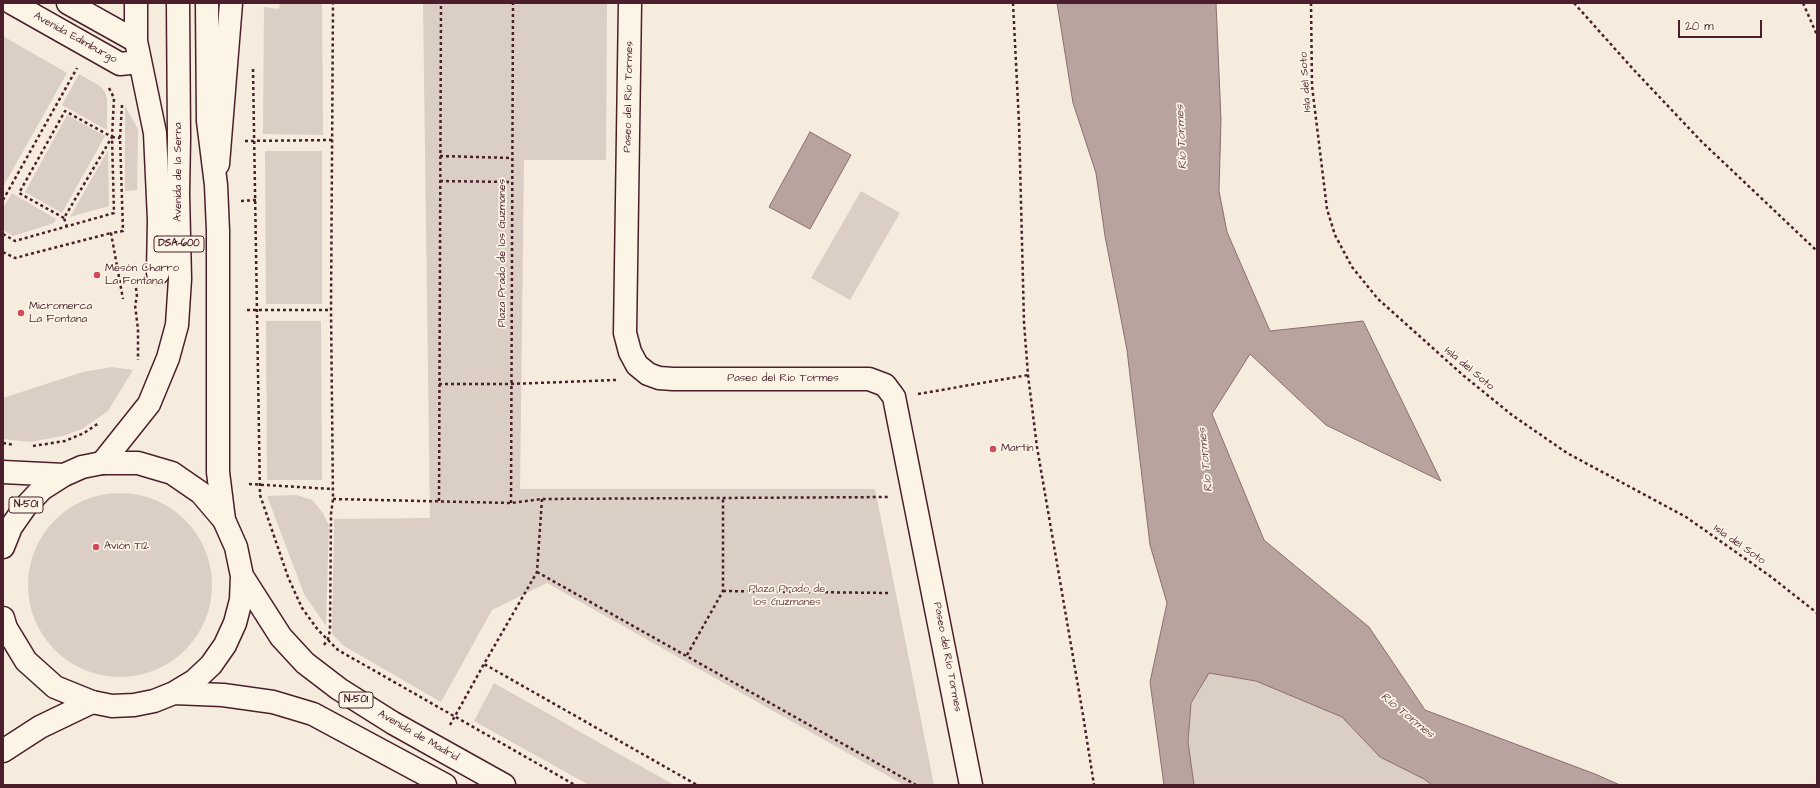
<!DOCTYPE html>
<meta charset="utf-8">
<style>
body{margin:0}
#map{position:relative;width:1820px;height:788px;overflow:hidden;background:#f5ecde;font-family:"Architects Daughter",sans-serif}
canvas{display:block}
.frame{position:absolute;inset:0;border:4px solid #4a1f2b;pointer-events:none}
.scale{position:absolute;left:1678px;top:20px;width:84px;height:18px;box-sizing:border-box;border:2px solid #4a1f2b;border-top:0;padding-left:5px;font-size:12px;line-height:14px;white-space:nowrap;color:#4a1f2b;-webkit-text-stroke:3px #fcf5e5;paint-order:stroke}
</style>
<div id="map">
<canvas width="1820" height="788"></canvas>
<div class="frame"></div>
<div class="scale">20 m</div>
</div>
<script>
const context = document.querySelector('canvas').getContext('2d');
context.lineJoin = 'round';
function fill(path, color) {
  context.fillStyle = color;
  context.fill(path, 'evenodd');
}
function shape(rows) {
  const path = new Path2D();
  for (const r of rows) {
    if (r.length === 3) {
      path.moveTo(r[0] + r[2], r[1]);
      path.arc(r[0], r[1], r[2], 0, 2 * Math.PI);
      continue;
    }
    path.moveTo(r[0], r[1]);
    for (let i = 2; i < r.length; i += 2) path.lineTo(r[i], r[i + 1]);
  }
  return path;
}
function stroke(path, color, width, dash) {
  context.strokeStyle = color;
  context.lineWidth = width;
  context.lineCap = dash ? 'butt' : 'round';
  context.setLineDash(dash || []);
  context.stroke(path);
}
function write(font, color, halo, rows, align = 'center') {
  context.font = font + ' "Architects Daughter",sans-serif';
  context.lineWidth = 3.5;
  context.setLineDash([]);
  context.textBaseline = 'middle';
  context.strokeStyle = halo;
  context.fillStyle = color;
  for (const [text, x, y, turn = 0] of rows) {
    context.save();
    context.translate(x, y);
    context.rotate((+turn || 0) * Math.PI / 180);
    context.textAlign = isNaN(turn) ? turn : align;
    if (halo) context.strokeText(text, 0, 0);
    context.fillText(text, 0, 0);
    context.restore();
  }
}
const green = shape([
 [280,3,322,3,323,135,263,134,264,7,279,9],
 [423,3,607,3,606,160,524,160,520,489,875,489,934,785,904,785,547,583,492,610,441,702,344,646,332,634,334,519,430,518],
 [3,36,67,73,3,187],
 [79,74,100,86,105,92,107,99,107,130,62,105],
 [125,106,138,129,137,190,125,191],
 [67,115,105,136,62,213,25,192],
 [108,150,109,206,70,217],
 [265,151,322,151,322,304,266,304],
 [861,191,900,213,850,300,811,278],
 [12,193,56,219,54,223,13,236,3,230,3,208],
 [266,321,321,321,322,480,267,480],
 [112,367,133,370,108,411,82,429,63,436,30,442,3,439,3,398,83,372],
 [120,585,92],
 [296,495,312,500,323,513,329,526,326,626,304,594,267,496],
 [1209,673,1256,681,1342,717,1380,757,1424,779,1432,785,1194,785,1188,742,1191,703],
 [494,683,674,785,589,785,474,721]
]);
const water = shape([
 [1057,3,1216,3,1221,120,1219,191,1227,232,1270,331,1363,321,1441,481,1326,425,1250,354,1212,414,1264,540,1369,627,1425,710,1595,774,1620,785,1432,785,1424,779,1380,757,1342,717,1256,681,1209,673,1191,703,1188,742,1194,785,1164,785,1150,682,1167,603,1150,545,1127,350,1105,236,1096,173,1073,103,1057,3],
 [810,132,851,155,810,229,769,207,810,132]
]);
const path = shape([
 [1013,3,1019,123,1024,322,1028,375,1037,447,1083,715,1094,785],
 [1311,3,1312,86,1327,209,1335,235,1352,267,1378,299,1464,376,1512,415,1567,453,1686,517,1770,576,1817,613],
 [1574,3,1633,69,1701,141,1817,251],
 [1803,3,1817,35],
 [253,69,260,495,288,577,302,608,318,630,338,650,575,785],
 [122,105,120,138,123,231,111,233,123,299],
 [112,137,120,138],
 [245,141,333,140],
 [440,156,512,158],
 [440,181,511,182],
 [3,200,77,68],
 [241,201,256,200],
 [64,218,19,193,65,111,112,137,64,218,67,227],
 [3,234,15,241,114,213,112,137,114,98,109,88],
 [3,252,15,258,111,233],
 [136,288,137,297,135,305,138,329,138,360],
 [247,310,331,310],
 [439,384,510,384,616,380],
 [918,394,1028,375],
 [3,443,14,445],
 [33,446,65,441,84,433,99,423],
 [249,484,332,489],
 [333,499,511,503,542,499,889,497],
 [542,499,537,572,484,664,697,785],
 [439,501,441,3],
 [511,503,513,3],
 [537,572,916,785],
 [723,591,888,593],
 [324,645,328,639,330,630,331,514,333,499,331,310,333,3],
 [687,655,723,591,723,497],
 [450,725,484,664]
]);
const minor = shape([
 [12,3,120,64,139,62],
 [68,3,136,41],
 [136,3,136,41,155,133,159,220,158,273],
 [630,3,625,333,630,352,637,365,648,374,659,378,673,379,869,379,885,385,894,397,971,785],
 [218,164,231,3]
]);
const primary = shape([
 [207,3,208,121,216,185,218,231,218,472,224,520],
 [102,463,149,404,168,358,177,325,180,279,178,194,179,138,178,3],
 [3,751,40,727,92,702]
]);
const trunk = shape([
 [3,472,64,475],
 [3,547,11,527,25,507,42,489,64,475,82,467,102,463,138,463,172,473,201,493,224,520,236,547,242,576,241,600,235,623,225,645,211,665,194,681,174,693,154,701,134,705,112,706,92,702,55,687,26,661,6,628,3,618],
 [242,576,281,637,305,663,339,689,393,723,504,785],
 [174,693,223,695,273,702,313,714,445,785]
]);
const markers = [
 [97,275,4,"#d1495b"],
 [21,313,4,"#d1495b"],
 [993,449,4,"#d1495b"],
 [96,547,4,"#d1495b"]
];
const shields = [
 [179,244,50],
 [26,505,34],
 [356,700,34]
];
const shieldNames = [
 ["DSA-600",179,244],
 ["N-501",26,505],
 ["N-501",356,700]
];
const streetNames = [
 ["Avenida Edimburgo",75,38,29],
 ["Isla del Soto",1306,82,-94],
 ["Paseo del Río Tormes",629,97,-89],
 ["Avenida de la Serna",179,172,-90],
 ["Plaza Prado de los Guzmanes",503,253,-90],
 ["Isla del Soto",1469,369,40],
 ["Paseo del Río Tormes",783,379],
 ["Isla del Soto",1739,545,35],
 ["Paseo del Río Tormes",947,657,79],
 ["Avenida de Madrid",418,736,30]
];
const poiNames = [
 ["Mesón Charro",105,269],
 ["La Fontana",105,282],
 ["Micromerca",29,307],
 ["La Fontana",29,320],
 ["Martín",1001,449],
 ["Avión T12",104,547]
];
const parkNames = [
 ["Plaza Prado de",787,590],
 ["los Guzmanes",787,603]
];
const waterNames = [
 ["Río Tormes",1182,137,-93],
 ["Río Tormes",1206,460,-96],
 ["Río Tormes",1407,716,39]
];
fill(green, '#dbcec4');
fill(water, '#b8a39e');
stroke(water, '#8c6e70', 1);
stroke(minor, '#4a1f2b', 25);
stroke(primary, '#4a1f2b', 25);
stroke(trunk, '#4a1f2b', 25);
stroke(path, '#4a1f2b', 2.5, [3, 3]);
stroke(minor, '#fcf5e5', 22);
stroke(primary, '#fcf5e5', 22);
stroke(trunk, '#fcf5e5', 22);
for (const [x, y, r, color] of markers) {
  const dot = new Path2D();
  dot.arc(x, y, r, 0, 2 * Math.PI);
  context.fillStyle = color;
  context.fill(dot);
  stroke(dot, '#fcf5e5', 1.5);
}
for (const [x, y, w] of shields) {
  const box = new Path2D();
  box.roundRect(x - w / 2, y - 8, w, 16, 3);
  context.fillStyle = '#fcf5e5';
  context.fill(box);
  stroke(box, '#4a1f2b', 1);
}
write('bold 10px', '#4a1f2b', null, shieldNames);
write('11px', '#4a1f2b', '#fcf5e5', streetNames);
write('11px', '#4a1f2b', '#fcf5e5', poiNames, 'left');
write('11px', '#6e4b51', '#fcf5e5', parkNames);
write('italic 12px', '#704d53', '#fcf5e5', waterNames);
</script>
